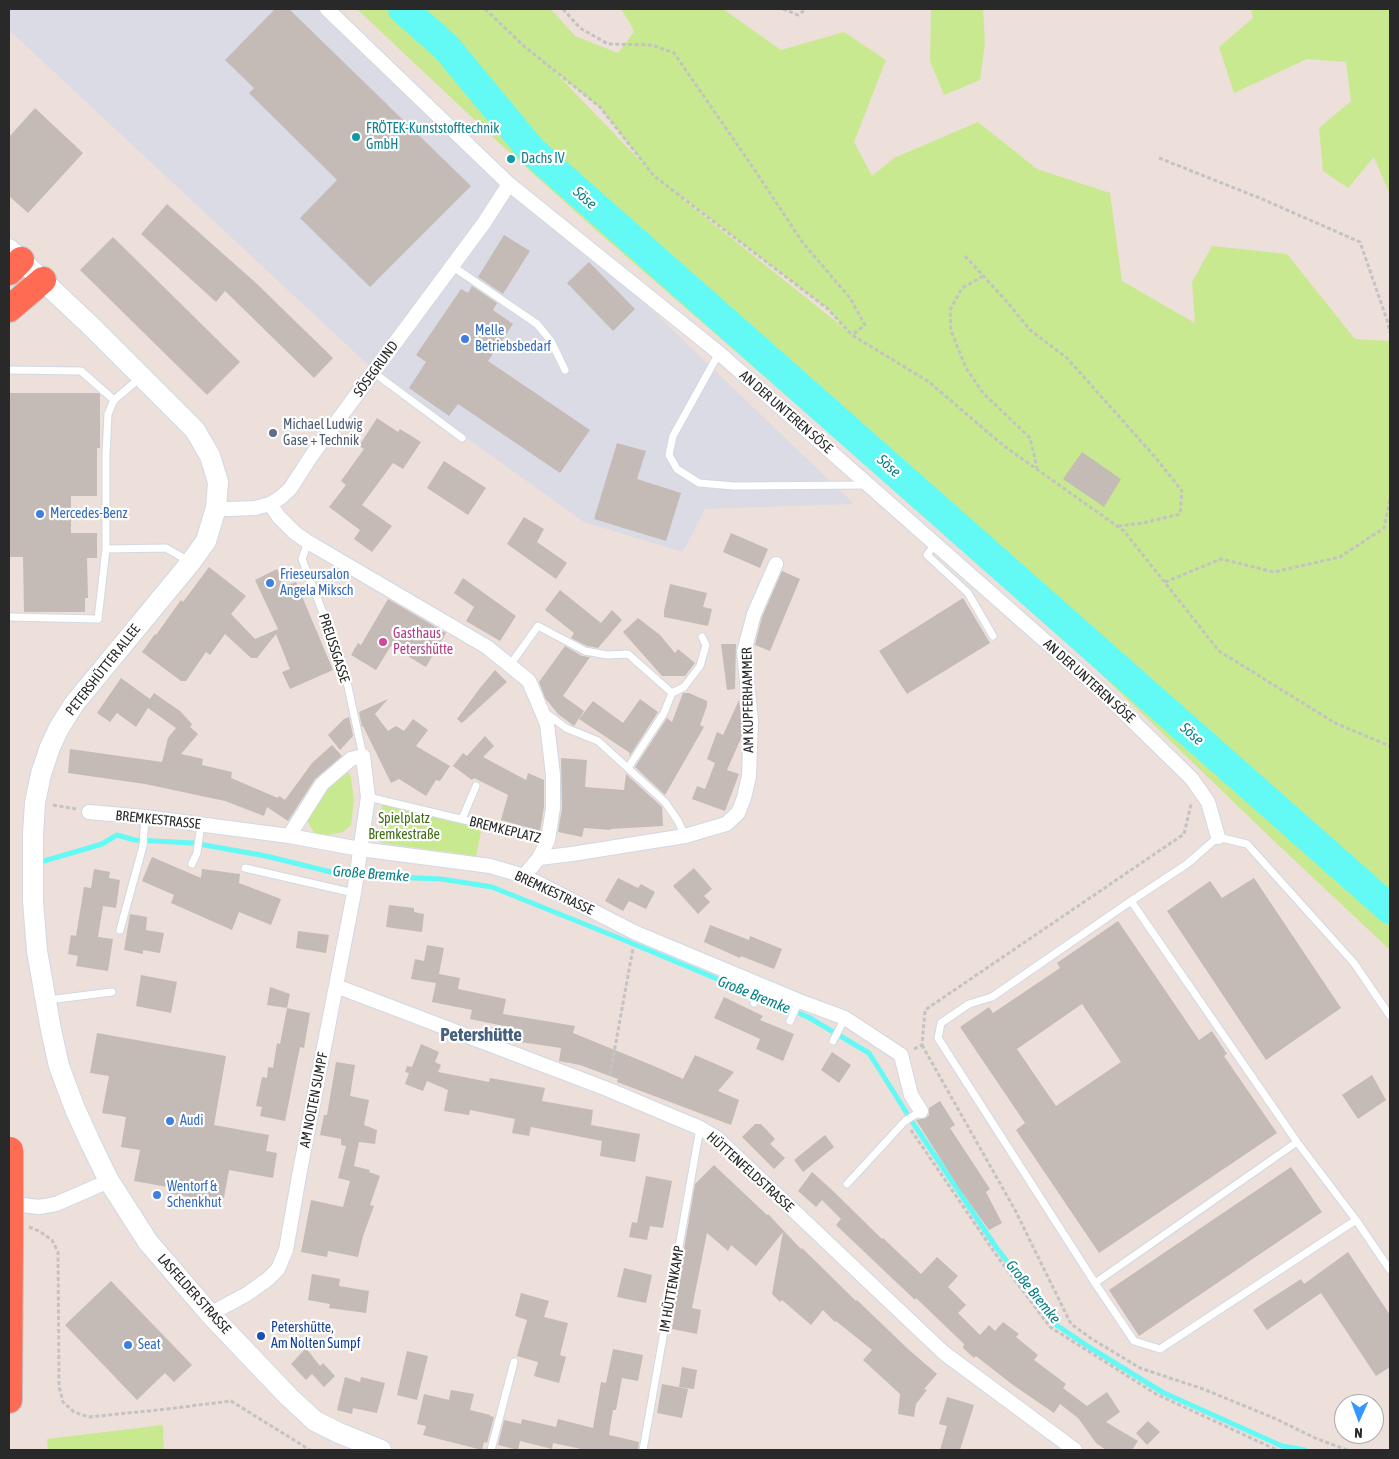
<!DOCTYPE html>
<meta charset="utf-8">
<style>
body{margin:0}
#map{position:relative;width:1399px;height:1459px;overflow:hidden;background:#eddfda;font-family:"Asap Condensed",sans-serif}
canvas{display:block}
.frame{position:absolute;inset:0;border:10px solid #292929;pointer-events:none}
.north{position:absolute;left:1334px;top:1394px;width:50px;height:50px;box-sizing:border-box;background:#fff;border:1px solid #a9a9a9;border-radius:50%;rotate:182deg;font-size:14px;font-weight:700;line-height:20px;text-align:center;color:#292929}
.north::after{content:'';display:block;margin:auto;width:18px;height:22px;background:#3596ff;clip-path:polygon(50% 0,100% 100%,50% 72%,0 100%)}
</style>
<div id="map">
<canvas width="1399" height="1459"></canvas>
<div class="frame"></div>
<div class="north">N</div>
</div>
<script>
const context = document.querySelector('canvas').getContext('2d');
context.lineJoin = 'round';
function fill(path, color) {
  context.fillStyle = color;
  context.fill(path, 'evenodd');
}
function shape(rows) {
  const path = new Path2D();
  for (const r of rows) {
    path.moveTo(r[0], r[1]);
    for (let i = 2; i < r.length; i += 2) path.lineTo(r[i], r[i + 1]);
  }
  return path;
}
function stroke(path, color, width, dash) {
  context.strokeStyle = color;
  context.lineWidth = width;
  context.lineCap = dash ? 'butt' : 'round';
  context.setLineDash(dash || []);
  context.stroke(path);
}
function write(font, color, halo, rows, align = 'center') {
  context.font = font + ' "Asap Condensed",sans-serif';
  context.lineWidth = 4.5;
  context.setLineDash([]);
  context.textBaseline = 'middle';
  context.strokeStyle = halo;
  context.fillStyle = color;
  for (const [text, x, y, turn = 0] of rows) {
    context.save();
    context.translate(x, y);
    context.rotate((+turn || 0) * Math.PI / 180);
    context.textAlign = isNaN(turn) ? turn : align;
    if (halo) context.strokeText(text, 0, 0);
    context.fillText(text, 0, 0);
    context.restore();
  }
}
const industrial = shape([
 [9,9,338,9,854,504,705,509,683,552,584,522,380,376,9,30]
]);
const green = shape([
 [357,9,551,9,575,36,618,53,634,32,630,23,621,9,723,9,781,50,844,32,886,60,854,142,872,176,894,158,978,122,1037,169,1110,193,1122,281,1195,323,1192,282,1212,246,1287,254,1355,339,1390,341,1390,950,1273,840,1047,622,598,232,499,143],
 [553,70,600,107,649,170],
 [681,196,828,309,848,331,680,197],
 [931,9,983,9,985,43,980,80,944,95,930,61],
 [1251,9,1390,9,1390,195,1374,157,1348,188,1323,171,1319,128,1351,101,1346,62,1307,59,1234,93,1219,47,1253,18],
 [344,772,349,773,351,778,354,800,351,825,343,832,328,835,315,834,307,821,307,815,332,779],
 [382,804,482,827,476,856,381,843],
 [163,1425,164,1450,48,1450,47,1439]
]);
const stream = shape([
 [44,861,102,844,117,835,135,840,193,843,266,856,343,875,441,879,492,887,624,940,808,1017,869,1053,913,1123,996,1247,1055,1324,1089,1347,1162,1392,1282,1446,1305,1450]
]);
const river = shape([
 [403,9,446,47,532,151,1390,909]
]);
const building = shape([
 [275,9,289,9,471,186,370,287,300,218,337,180,249,93,254,88,225,60],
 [35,108,83,153,28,213,9,196,9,137],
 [167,204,256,283,333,358,314,378,225,291,216,302,141,234],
 [504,235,530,251,503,294,478,277],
 [113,237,240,362,207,395,80,270],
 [589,262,635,309,613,331,567,283],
 [472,286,497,303,493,310,513,324,488,361,590,430,560,473,458,404,449,416,409,388,426,362,416,355,461,289,468,293],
 [9,393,98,393,100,394,100,448,97,448,97,496,71,496,71,533,97,533,97,558,87,558,88,598,85,598,85,612,24,612,23,557,9,557],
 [377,418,398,432,400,429,421,442,403,469,393,463,362,505,392,526,372,552,354,539,360,530,329,507,346,485,341,481,364,449,359,446],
 [617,443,646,451,637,479,681,493,666,541,594,519],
 [1082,452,1121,479,1104,507,1063,479],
 [444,461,486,488,468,515,427,488],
 [524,517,544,529,537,542,567,563,556,579,507,544],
 [731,533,768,549,760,568,723,552],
 [209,567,246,596,231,614,255,639,278,629,255,580,277,569,285,586,296,582,333,670,290,689,282,672,290,669,276,634,257,658,251,658,225,634,210,655,206,652,186,681,181,681,142,652,155,634,156,635,181,600,183,602],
 [782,571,800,579,770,651,755,645,762,617],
 [463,578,516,616,500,641,466,621,474,607,454,593],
 [670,584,707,593,703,607,712,609,708,626,664,617,664,611],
 [560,590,601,623,612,610,622,620,598,648,587,646,571,638,574,633,545,610],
 [963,598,990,643,907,694,879,651],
 [388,599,446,633,426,667,391,646,376,670,351,655,358,643,361,645],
 [638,618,660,635,675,653,678,649,695,663,685,676,662,676,623,632],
 [721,644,736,644,735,689,727,690],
 [565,646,582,656,590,657,563,696,584,711,574,726,558,714,545,698,539,682],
 [495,670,507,682,462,723,457,719,480,688],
 [121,678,150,699,154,693,180,711,192,724,190,727,198,734,181,754,203,759,202,765,232,772,231,778,278,798,279,796,285,800,312,763,332,745,342,756,315,779,288,821,267,807,264,816,225,801,145,784,68,773,70,749,162,762,168,738,176,728,148,708,136,727,117,713,110,722,97,713],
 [683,693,689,693,707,701,707,706,700,725,704,727,665,795,635,767,667,718,672,722],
 [388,699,375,714,388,731,396,726,404,731,413,719,428,730,416,746,450,766,440,781,436,780,426,796,399,779,391,783,363,726,362,727,359,712],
 [640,699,658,712,629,757,630,753,579,719,593,701,623,723],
 [739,700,742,723,742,736,727,770,739,774,725,811,692,799,697,786,705,789,715,763,707,759,717,732,723,735],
 [349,717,353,736,340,750,328,735,344,719],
 [485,736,494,746,483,757,526,780,528,773,544,780,544,807,540,831,501,820,508,795,474,778,472,780,453,766,463,753,467,756],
 [561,758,587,760,585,787,624,790,626,774,661,806,662,807,663,826,610,829,610,830,584,828,582,837,558,832,562,808],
 [152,857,201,878,202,869,240,874,239,883,281,899,271,925,239,912,232,930,171,903,174,895,142,881],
 [694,868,712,889,704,896,710,902,698,914,673,886],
 [94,869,110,872,109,878,120,880,116,908,103,906,98,937,113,939,108,971,76,966,78,956,68,954,71,935,76,936,84,887,91,888],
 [618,878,638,888,641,884,655,892,646,909,629,901,623,911,605,901],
 [1254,878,1341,1008,1266,1060,1167,911,1210,881,1222,898],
 [389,905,414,908,414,912,424,914,422,932,386,927],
 [130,914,147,917,146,930,164,933,160,953,143,950,143,954,124,950],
 [1118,921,1199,1040,1212,1031,1227,1054,1224,1056,1277,1133,1099,1253,1016,1130,1025,1123,960,1027,989,1007,993,1013,1060,968,1057,963],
 [1082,1004,1121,1062,1056,1106,1017,1049],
 [710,925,749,940,750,936,782,949,774,969,741,956,740,958,704,942],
 [298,931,329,935,326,953,296,948],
 [427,945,444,948,439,974,460,978,458,989,506,999,503,1014,575,1026,573,1033,654,1066,683,1079,695,1055,734,1072,718,1091,739,1100,731,1125,617,1082,618,1079,580,1065,559,1061,561,1048,520,1042,523,1030,470,1019,472,1010,432,1002,436,983,411,979,415,959,424,961],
 [141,975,177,982,171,1013,136,1006],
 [270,987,290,994,287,1008,267,1005],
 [724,997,763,1016,760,1020,794,1034,783,1061,756,1049,760,1039,714,1018],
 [287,1008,310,1013,304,1048,300,1047,285,1121,260,1116,262,1107,256,1106,262,1077,267,1078,268,1067,273,1068,277,1043,280,1044],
 [97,1033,226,1056,214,1125,269,1135,266,1151,277,1153,273,1178,229,1170,223,1203,167,1193,168,1187,134,1181,140,1150,121,1147,126,1117,102,1113,109,1076,90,1073],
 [421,1044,439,1052,435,1062,441,1065,438,1072,489,1082,490,1078,545,1088,542,1101,593,1110,591,1125,640,1134,635,1162,600,1156,602,1141,531,1127,529,1136,512,1133,515,1119,470,1110,469,1115,444,1111,448,1090,427,1081,423,1091,405,1084,409,1073,405,1072,407,1066,412,1067],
 [832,1052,851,1065,839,1083,821,1070],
 [336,1062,355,1065,350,1096,369,1100,364,1125,377,1130,375,1144,359,1142,354,1166,370,1170,369,1172,380,1176,370,1205,374,1206,363,1236,358,1257,328,1251,327,1257,301,1252,311,1200,343,1207,350,1181,338,1178,346,1146,341,1145,341,1139,320,1135,324,1115,327,1115],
 [1372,1075,1386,1100,1358,1119,1342,1095],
 [940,1101,955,1125,950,1128,990,1189,986,1192,1002,1223,989,1230,959,1188,916,1120,926,1118,929,1115,929,1108],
 [755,1124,761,1124,775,1139,770,1144,785,1158,774,1169,742,1137],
 [825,1135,834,1147,803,1172,794,1160],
 [714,1165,767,1215,768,1214,801,1249,802,1248,856,1301,857,1300,908,1349,937,1374,924,1389,927,1390,916,1404,914,1417,898,1414,900,1394,863,1360,872,1350,836,1321,835,1322,823,1310,811,1325,782,1300,780,1302,772,1294,783,1232,756,1266,731,1245,728,1251,707,1233,692,1308,701,1310,697,1334,672,1329,675,1308,674,1308,695,1184],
 [1291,1167,1322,1212,1139,1336,1109,1290],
 [812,1172,831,1189,882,1239,883,1238,921,1274,937,1257,958,1276,948,1287,966,1305,958,1313,980,1335,989,1325,995,1331,1003,1322,1019,1334,1016,1337,1038,1355,1034,1360,1066,1384,1063,1388,1087,1406,1107,1392,1120,1412,1106,1422,1138,1441,1132,1450,1106,1450,1096,1443,1078,1418,1060,1404,1054,1413,1013,1385,976,1356,974,1358,963,1348,964,1344,916,1298,915,1300,836,1225,841,1219,822,1200,816,1207,798,1191],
 [646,1176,672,1181,663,1228,650,1226,647,1240,629,1237,632,1222,637,1223],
 [1348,1252,1390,1315,1390,1367,1376,1376,1321,1293,1267,1330,1253,1310,1301,1279,1304,1284],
 [624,1268,652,1275,646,1303,617,1297],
 [312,1274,340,1279,339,1286,369,1291,366,1313,329,1308,330,1304,308,1300],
 [111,1281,192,1365,174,1382,165,1373,137,1400,65,1325],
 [521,1293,549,1301,544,1317,568,1323,560,1355,566,1357,559,1383,534,1376,538,1362,517,1356,527,1320,515,1316],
 [306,1348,320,1366,323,1363,335,1376,324,1387,312,1374,306,1380,291,1364],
 [613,1349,643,1355,638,1381,622,1378,616,1410,613,1410,609,1435,639,1442,638,1450,586,1450,553,1443,552,1449,520,1441,518,1450,498,1445,504,1420,521,1424,522,1419,556,1427,558,1419,593,1428,601,1382,606,1383],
 [407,1351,428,1356,417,1400,397,1395],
 [682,1367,697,1370,694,1389,679,1387],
 [345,1377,360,1382,361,1377,385,1383,377,1413,353,1408,352,1414,337,1410],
 [662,1384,688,1389,682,1418,657,1413],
 [451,1390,474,1394,470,1410,490,1415,490,1416,494,1417,487,1443,484,1442,482,1450,423,1435,426,1426,417,1424,424,1394,449,1400],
 [947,1397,974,1405,960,1450,940,1450,947,1426,939,1424],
 [1148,1421,1160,1432,1147,1445,1136,1433]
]);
const path = shape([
 [485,9,525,47,600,107,654,176,828,309,852,335,929,382,1004,446,1124,531,1219,651,1335,723,1390,746],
 [563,9,580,28,608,44,652,45,674,53,752,166,803,243,850,298,865,325,852,335],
 [783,9,798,15,806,9],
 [1159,158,1262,199,1360,242,1387,320,1390,333],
 [965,256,1008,303,1030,330,1067,358,1155,457,1182,491,1180,514,1143,523,1118,526],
 [983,276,962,288,950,310,951,331,966,368,983,393,1030,438,1037,468],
 [1165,582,1221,559,1274,572,1340,557,1384,528,1390,499],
 [53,805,76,809],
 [922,1045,1015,1210,1071,1324,1092,1339,1140,1368,1203,1389,1274,1418,1315,1438,1347,1450],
 [914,1049,922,1045,925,1010,1184,834,1191,804],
 [610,1075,633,948],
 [911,1130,997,1256,1050,1327,1156,1394,1277,1450],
 [29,1227,39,1231,52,1240,58,1252,59,1386,63,1402,74,1412,89,1417,167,1409,231,1401,310,1450]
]);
const lane = shape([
 [452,266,537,324,551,341,565,370],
 [719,353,673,436,669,455,677,469,699,483,734,486,868,485],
 [9,370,81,371,114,400],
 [373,372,462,438],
 [140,378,114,400,108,414,106,455,106,549,166,548,190,562],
 [308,542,302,559,343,664,363,756],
 [935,544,927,555,968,593,993,636],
 [9,617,98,619,106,549],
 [510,665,538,626,585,651,607,655,628,654,672,693,664,713,628,768],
 [672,693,684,687,700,666,706,645,702,637],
 [546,713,566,728,598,741,665,802,678,821,685,836],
 [368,797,548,840],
 [462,819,476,786],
 [192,864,197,853,201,824],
 [245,868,354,893],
 [120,930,143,846,145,817],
 [48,1000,112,992],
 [754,1003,762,985],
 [1390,1016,1354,963,1247,844,1218,837,1187,864,1131,901,1297,1142,1356,1220,1390,1270],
 [790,1021,799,1001],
 [833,1041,845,1018],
 [1297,1142,1095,1283,1134,1341,1160,1349,1356,1220],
 [847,1184,905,1121,921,1111],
 [1095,1283,938,1038,941,1023,969,1004,992,997,1131,901],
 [491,1450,514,1362],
 [643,1450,700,1128]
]);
const street = shape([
 [327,9,509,184,719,353,1104,693,1192,779,1208,802,1218,837],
 [270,504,279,517,295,533,308,542,487,647,529,681,547,724,553,775,553,808,548,840,539,858,524,876],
 [216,508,229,509,255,508,270,504,280,498,290,489,312,455,484,223,509,184],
 [89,812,145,817,289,836,360,849,490,866,524,876,636,933,799,1001,845,1018,901,1055,911,1095,921,1111],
 [539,858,572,854,685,836,726,824,738,813,744,798,749,776,751,721,744,652,754,614,776,564],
 [336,986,607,1089,700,1128,717,1138,944,1353,1075,1450],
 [9,1200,22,1205,39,1207,56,1204,109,1181],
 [210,1314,247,1294,268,1279,278,1269,286,1250,299,1176,354,893,368,797,363,756,351,759,322,784,289,836]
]);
const secondary = shape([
 [9,249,92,327,195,430,210,456,218,482,216,508,206,541,191,562,74,704,59,728,50,747,41,774,35,803,33,834,33,901,37,951,51,1030,59,1066,75,1109,91,1144,109,1181,148,1242,210,1314,288,1396,315,1421,339,1433,381,1450]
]);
const highway = shape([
 [9,272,21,260],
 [9,309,43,280],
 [9,1400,10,1238]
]);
const highwayBridge = shape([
 [10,1150,10,1238]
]);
const markers = [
 [356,137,5,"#0f9aa8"],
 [511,159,5,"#0f9aa8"],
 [465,339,5,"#3f7fe0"],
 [273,433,5,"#5c6f8a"],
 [40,514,5,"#3f7fe0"],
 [270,583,5,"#3f7fe0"],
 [383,642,5,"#d1479c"],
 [170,1121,5,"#3f7fe0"],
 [157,1195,5,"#3f7fe0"],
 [261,1336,5,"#1a4fb4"],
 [128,1345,5,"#3f7fe0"]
];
const cultureNames = [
 ["FRÖTEK-Kunststofftechnik",366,129],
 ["GmbH",366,145],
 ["Dachs IV",521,159]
];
const shopNames = [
 ["Melle",475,331],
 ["Betriebsbedarf",475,347],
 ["Mercedes-Benz",50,514],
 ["Frieseursalon",280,575],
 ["Angela Miksch",280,591],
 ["Audi",180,1121],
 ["Wentorf &",167,1187],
 ["Schenkhut",167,1203],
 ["Seat",138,1345]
];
const streetNames = [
 ["SÖSEGRUND",376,369,-54],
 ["AN DER UNTEREN SÖSE",786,412,41],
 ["PREUSSGASSE",334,648,72],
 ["PETERSHÜTTER ALLEE",103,670,-52],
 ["AN DER UNTEREN SÖSE",1089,681,42],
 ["AM KUPFERHAMMER",748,700,-91],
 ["BREMKESTRASSE",158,820,6],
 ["BREMKEPLATZ",505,830,14],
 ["BREMKESTRASSE",554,893,25],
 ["AM NOLTEN SUMPF",314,1100,-79],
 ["HÜTTENFELDSTRASSE",750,1172,42],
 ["IM HÜTTENKAMP",672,1289,-80],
 ["LASFELDER STRASSE",194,1294,48]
];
const serviceNames = [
 ["Michael Ludwig",283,425],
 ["Gase + Technik",283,441]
];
const hotelNames = [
 ["Gasthaus",393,634],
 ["Petershütte",393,650]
];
const parkNames = [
 ["Spielplatz",404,819],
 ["Bremkestraße",404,835]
];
const transitNames = [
 ["Petershütte,",271,1328],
 ["Am Nolten Sumpf",271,1344]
];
const waterNames = [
 ["Söse",585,198,41],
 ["Söse",889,466,41],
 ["Söse",1192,734,41],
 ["Große Bremke",371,874,4],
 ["Große Bremke",754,995,22],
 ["Große Bremke",1033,1292,51]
];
const districtNames = [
 ["Petershütte",481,1035]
];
fill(industrial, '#dbdbe5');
fill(green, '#c9e991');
stroke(stream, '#63f9f4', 5);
stroke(river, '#63f9f4', 30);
fill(building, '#c4bbb6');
stroke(lane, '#cfd9e4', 9);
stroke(street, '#cfd9e4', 16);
stroke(secondary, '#cfd9e4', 22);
stroke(highway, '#c3c3c3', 28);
stroke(path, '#c3c3c3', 3, [4, 2.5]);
stroke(lane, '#fff', 7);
stroke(street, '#fff', 14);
stroke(secondary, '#fff', 20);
stroke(highway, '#ff6b53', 26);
stroke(highwayBridge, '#c3c3c3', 28, []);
stroke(highwayBridge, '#ff6b53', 26);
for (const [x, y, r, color] of markers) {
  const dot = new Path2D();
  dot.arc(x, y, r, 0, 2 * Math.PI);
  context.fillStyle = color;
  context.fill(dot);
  stroke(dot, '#fff', 2);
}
write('14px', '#0d838f', '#fff', cultureNames, 'left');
write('14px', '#366cbe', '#fff', shopNames, 'left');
write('14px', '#292929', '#fff', streetNames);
write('14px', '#4e5e75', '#fff', serviceNames, 'left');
write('14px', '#b23c85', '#fff', hotelNames, 'left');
write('14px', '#406c14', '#fff', parkNames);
write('14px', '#164399', '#fff', transitNames, 'left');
write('italic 15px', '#058187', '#fff', waterNames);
write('bold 19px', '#46617e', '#fff', districtNames);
</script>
